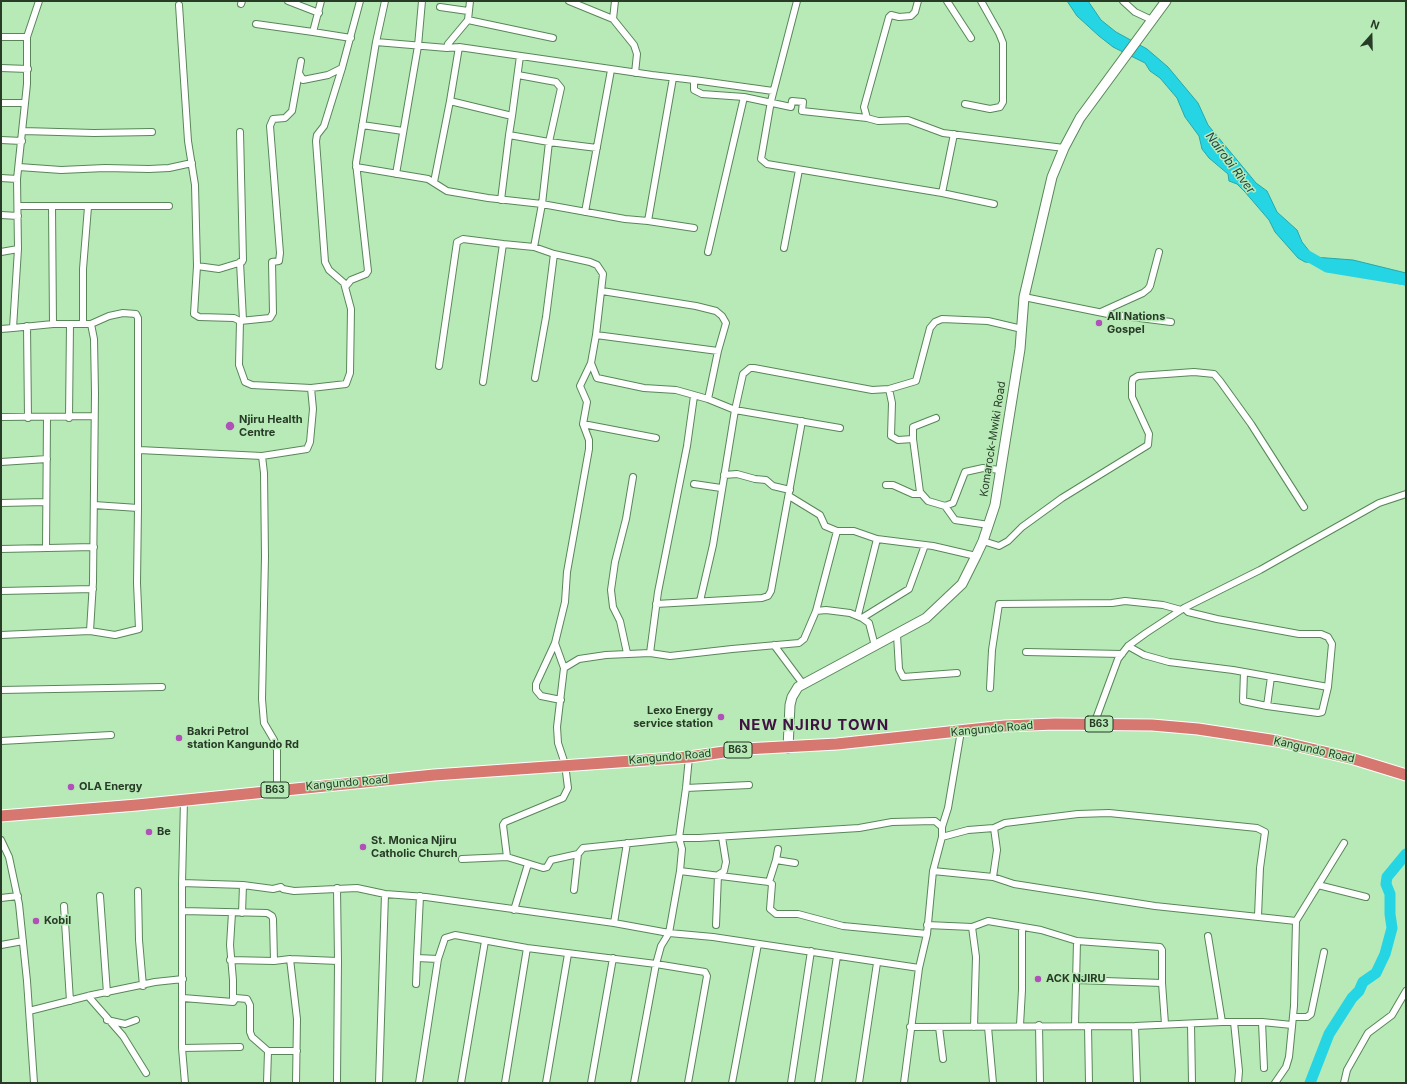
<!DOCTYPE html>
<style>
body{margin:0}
#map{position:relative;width:1407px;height:1084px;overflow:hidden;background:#b8eab7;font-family:Inter,sans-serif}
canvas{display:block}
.frame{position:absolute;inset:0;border:2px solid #273b27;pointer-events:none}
.north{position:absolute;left:1351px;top:16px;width:40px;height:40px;-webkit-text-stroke:3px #b8eab7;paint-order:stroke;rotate:20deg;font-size:11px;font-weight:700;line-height:16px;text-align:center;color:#273b27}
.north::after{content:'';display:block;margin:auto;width:14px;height:18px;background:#273b27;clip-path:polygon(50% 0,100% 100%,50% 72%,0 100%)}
</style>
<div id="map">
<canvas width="1407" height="1084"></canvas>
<div class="frame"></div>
<div class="north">N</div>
</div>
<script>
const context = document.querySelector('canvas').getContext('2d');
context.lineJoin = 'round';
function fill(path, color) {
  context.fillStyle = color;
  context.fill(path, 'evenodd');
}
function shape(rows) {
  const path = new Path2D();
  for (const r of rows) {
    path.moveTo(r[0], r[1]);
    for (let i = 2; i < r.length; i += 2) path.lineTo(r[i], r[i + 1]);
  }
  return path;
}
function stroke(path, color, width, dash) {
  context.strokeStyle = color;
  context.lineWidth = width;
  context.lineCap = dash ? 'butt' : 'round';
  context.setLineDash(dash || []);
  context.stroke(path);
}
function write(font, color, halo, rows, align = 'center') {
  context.font = font + ' Inter,sans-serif';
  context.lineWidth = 3;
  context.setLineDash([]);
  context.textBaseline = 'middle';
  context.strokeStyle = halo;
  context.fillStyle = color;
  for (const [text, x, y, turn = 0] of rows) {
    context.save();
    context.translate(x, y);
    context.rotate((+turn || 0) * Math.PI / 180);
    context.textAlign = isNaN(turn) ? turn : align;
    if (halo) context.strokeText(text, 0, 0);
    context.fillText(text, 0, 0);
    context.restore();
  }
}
const water = shape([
 [1067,1,1088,1,1101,20,1116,32,1147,49,1168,67,1198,103,1208,125,1247,172,1256,183,1267,191,1277,212,1297,230,1302,242,1314,257,1353,260,1406,273,1406,285,1384,281,1371,275,1360,272,1342,265,1305,262,1298,258,1275,232,1269,220,1245,192,1237,184,1229,181,1228,174,1209,158,1202,149,1199,136,1185,117,1177,98,1160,78,1150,71,1145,63,1113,47,1099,36,1077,16,1067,1]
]);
const river = shape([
 [1306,255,1327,267,1406,280],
 [1310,1083,1329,1034,1352,998,1359,991,1363,982,1376,973,1385,954,1392,928,1390,914,1390,894,1386,884,1387,877,1406,854]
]);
const street = shape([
 [288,1,319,13],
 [321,1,313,32,351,38],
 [569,1,613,19,634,45,637,54,635,73],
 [797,1,771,101,761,159,767,164,942,193],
 [947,1,971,38],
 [1123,1,1135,12,1152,20],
 [241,4,242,1],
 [179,5,188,141,195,185,197,266,194,314,199,317,234,318,240,321,239,365,245,382,252,385,311,388,346,384,350,373,351,309,344,283,329,270,325,262,316,141,317,135,324,126,342,68,360,1],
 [440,7,468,11],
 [613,19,615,1],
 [468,20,553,38],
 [256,24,313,32],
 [1,37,27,37],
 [376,42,447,48],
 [459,47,447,48,448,44,468,20,470,1],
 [1,68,28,69],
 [299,73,303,80,328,75,342,68],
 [518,75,556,82,561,88,549,142,542,204,534,247],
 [694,80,773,91],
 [1,103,25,103],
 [965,104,990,109,1000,107,1003,102,1003,43,999,33,981,1],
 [512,116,520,56],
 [867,118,864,107,889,17,891,15,899,17,911,16,915,12,918,1],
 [362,125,403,131],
 [23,131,94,133,152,132],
 [954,134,942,193,994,204],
 [1,140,22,141],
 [597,148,549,142,509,135,512,116,450,101,459,47,652,75,694,80,694,90,702,94,744,97,791,107,792,101,803,102,802,111,867,118,878,121,908,120,943,133,1064,148],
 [19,167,61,170,105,168,149,169,169,168,192,163],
 [356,167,428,179,447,191,488,198,542,204,625,219,648,221,673,78],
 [396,174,418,46,422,1],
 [1,178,17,179],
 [434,182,450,101],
 [501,200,509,135],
 [18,206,169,206],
 [52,206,53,324],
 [585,212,611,70],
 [1,215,18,216],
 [648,221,694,228],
 [784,248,799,170],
 [1,252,18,249],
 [708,252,744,97],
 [554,254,590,262,597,265,603,274,596,335,591,363,597,378,644,388,676,390,708,399,735,410,713,545,700,601],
 [240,262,243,320],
 [197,266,219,269,242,262,243,260,240,132],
 [346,286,351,280,366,274,368,271,356,163,376,42,385,1],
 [602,291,696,306,716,311,722,316,726,323,718,351],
 [1024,297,1108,314,1171,322],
 [1101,312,1143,293,1148,289,1150,286,1159,252],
 [240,321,270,318,273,313,272,262,279,261,280,253,270,126,273,119,285,118,292,111,301,61],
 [83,324,83,269,88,207],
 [27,326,28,418],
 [13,328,53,324,91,324,109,316,123,313,136,314,138,318,138,508,94,505],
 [1,329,13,328,18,249,17,179,27,84,27,37,39,1],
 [596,335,718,351,708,399],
 [591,363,580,386,587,402,583,424,589,440,589,449,567,572,565,602,555,643,564,668,579,659,606,655,650,653,670,656,732,649,799,643,804,639,816,611,837,531],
 [439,366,457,242,463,239,503,244],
 [483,382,503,244,534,247,554,254,546,317,535,378],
 [889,389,892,403,891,436,898,440,913,439,920,492,928,501,945,506,953,503,965,472,983,468,1000,470],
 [1,417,94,416],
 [69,418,70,324],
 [583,424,656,438],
 [840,428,735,410,743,374,750,368,754,368,872,390,889,389,916,381,930,328,935,322,942,319,988,321,1022,329],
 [913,439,913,427,936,418],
 [139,450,262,456],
 [1,462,47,459],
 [724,475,737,474,755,479,766,480,773,486,790,490],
 [694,484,721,488],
 [886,485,893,485,913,494,921,494],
 [789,496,820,515,825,526,837,531,854,531,877,539,933,546,976,556],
 [1,503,46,502],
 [945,506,955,520,989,525],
 [983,541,999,546,1008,541,1022,527,1062,498,1148,445,1149,434,1132,397,1132,383,1133,379,1138,376,1194,372,1214,374,1220,381,1251,424,1304,507],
 [46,548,47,417],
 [1,549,94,547],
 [1,591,93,589],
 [656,604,762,598,768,596,771,591,802,421],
 [1184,608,1188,612,1217,619,1299,634,1321,634,1328,637,1332,644,1328,687,1322,712,1318,713,1267,706,1271,677],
 [816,611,826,610,850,613,862,618,869,623,875,646],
 [858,615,877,539],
 [862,618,909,589,925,545],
 [90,631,115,635,139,629,137,583,138,508],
 [1,635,90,631,93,582,95,393,94,339,91,324],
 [897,635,899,669,903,677,957,673],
 [555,643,536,684,536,690,541,696,561,700],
 [774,645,803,684],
 [1128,646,1144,655,1169,662,1233,670,1328,687],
 [1026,652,1122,654],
 [627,653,620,621,613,607,611,590,615,562,626,519,633,477],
 [650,653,658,592,687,446,694,396],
 [1244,672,1243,701,1267,706],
 [990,688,992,650,999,604,1112,603,1125,601,1163,605,1181,610],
 [1,690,162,687],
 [1094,724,1118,659,1128,646,1146,633,1184,608,1260,570,1379,503,1406,494],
 [1,741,111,735],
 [686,788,749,785],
 [277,789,277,750,274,740,264,723,262,699,265,557,264,473,262,456,307,449,310,442,313,409,311,388],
 [184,800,182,883,182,1048,185,1083],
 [942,837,968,830,994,828,1005,823,1078,814,1109,813,1257,828,1265,832,1260,868,1258,916],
 [1,840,9,857,19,904,27,981,34,1083],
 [507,857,503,825,505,822,563,798,568,788,565,764,558,743,557,727,564,668],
 [462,859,507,857,543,868,547,867,551,860,578,854,583,848,679,838,699,838,859,828,892,822,935,821,942,827],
 [776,860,778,849],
 [680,871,769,882,772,884,770,909,776,914,798,914,843,926,927,934],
 [933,871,993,877,1014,884,1155,906,1296,921],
 [993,877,997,850,994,828],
 [769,882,776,860,795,863],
 [182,883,243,885,273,889,281,887,283,889,294,891,357,888,385,894,426,897,614,923,669,933,713,937,919,968],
 [1318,885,1366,897],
 [574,890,578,854],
 [138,891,139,940,143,986],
 [100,896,107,993],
 [420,896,417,958,438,959],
 [1,898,18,896],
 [64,906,70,1001],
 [514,910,528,864],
 [183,911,267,913,272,916,273,919,274,961,290,959,338,961],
 [232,913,230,945,233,980,233,1002],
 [242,913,243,885],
 [614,923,627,843],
 [716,925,718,875,724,871,726,862,722,837],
 [927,925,972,927,988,921,1041,930,1077,941,1160,947,1162,950,1162,983,1165,1024],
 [972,927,976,957,974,1027],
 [1208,936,1222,1022],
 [1,945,23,941],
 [290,959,297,1019,296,1083],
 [230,960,274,961],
 [1076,980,1162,983],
 [416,984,417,958],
 [88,996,123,1036,146,1073],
 [183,998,233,1002,236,998,247,999,250,1005,250,1032,252,1037,268,1051,297,1051],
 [29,1011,92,995,155,982,183,979],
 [1293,1017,1307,1017,1311,1014,1324,952],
 [107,1020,125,1024,136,1020],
 [1234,1022,1239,1071,1238,1083],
 [1262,1022,1264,1068],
 [1191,1024,1192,1083],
 [1020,1025,1022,990,1022,927],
 [1039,1025,1040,1083],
 [1075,1026,1077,941],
 [1088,1026,1089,1083],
 [1135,1026,1137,1083],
 [910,1027,1135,1026,1222,1022,1262,1022,1292,1025],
 [939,1027,943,1059],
 [988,1027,993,1083],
 [182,1048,240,1047],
 [267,1083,268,1051],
 [337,1083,338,961,337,888],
 [379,1083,385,894],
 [419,1083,438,959,445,938,455,935,527,948,656,964,705,972,707,976,688,1083],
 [461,1083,485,941],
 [505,1083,527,948],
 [546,1083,568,954],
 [591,1083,613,958],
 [634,1083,656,964,661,946,669,933,680,871,682,849,679,838,686,788,689,757],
 [732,1083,758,944],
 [791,1083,811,951],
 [818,1083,837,956],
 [859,1083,877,963],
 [904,1083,919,968,927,934,933,871,942,837,942,827,948,808,961,731],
 [1275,1083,1286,1067,1289,1057,1294,1006,1296,921,1344,843],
 [1344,1083,1347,1070,1368,1033,1392,1015,1406,991]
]);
const secondary = shape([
 [788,748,790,705,792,697,798,687,926,618,962,584,976,556,983,541,995,505,1020,349,1024,297,1052,177,1064,148,1080,118,1166,1]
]);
const highway = shape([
 [1,816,137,805,434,775,689,757,745,749,837,744,1005,726,1055,724,1152,725,1198,729,1277,741,1354,759,1406,775]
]);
const markers = [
 [1099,323,4,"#b150b9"],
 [230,426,5,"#b150b9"],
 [721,717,4,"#b150b9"],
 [179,738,4,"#b150b9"],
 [71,787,4,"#b150b9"],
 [149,832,4,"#b150b9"],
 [363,847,4,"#b150b9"],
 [36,921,4,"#b150b9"],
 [1038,979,4,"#b150b9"]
];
const shields = [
 [1099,724,28],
 [738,750,28],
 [275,790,28]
];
const shieldNames = [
 ["B63",1099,724],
 ["B63",738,750],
 ["B63",275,790]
];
const poiNames = [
 ["All Nations",1107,317],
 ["Gospel",1107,330],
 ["Njiru Health",239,420],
 ["Centre",239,433],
 ["Lexo Energy",713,711,"right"],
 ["service station",713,724,"right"],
 ["Bakri Petrol",187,732],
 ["station Kangundo Rd",187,745],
 ["OLA Energy",79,787],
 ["Be",157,832],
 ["St. Monica Njiru",371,841],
 ["Catholic Church",371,854],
 ["Kobil",44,921],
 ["ACK NJIRU",1046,979]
];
const streetNames = [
 ["Komarock-Mwiki Road",993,439,-81],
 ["Kangundo Road",992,729,-5],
 ["Kangundo Road",1314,750,13],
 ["Kangundo Road",670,757,-5],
 ["Kangundo Road",347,783,-5]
];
const waterNames = [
 ["Nairobi River",1230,163,53]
];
const districtNames = [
 ["NEW NJIRU TOWN",814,725]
];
fill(water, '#26d5e4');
stroke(water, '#26a7ab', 1);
stroke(river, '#26d5e4', 11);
stroke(street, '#588659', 8);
stroke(secondary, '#588659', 11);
stroke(highway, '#fff', 13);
stroke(street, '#fff', 6);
stroke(secondary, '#fff', 9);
stroke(highway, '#d67770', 11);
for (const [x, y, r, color] of markers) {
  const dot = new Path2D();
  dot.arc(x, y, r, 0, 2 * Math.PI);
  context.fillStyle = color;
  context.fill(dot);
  stroke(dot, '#b8eab7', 1.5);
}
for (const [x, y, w] of shields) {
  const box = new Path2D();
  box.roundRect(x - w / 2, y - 8, w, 16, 3);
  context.fillStyle = '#b8eab7';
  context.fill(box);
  stroke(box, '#273b27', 1);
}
write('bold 10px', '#273b27', null, shieldNames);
write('bold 11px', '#273b27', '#b8eab7', poiNames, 'left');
write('11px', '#273b27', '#b8eab7', streetNames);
write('italic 12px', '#234347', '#b8eab7', waterNames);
context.letterSpacing = '1px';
write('bold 15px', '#401244', '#b8eab7', districtNames);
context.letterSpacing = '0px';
</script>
